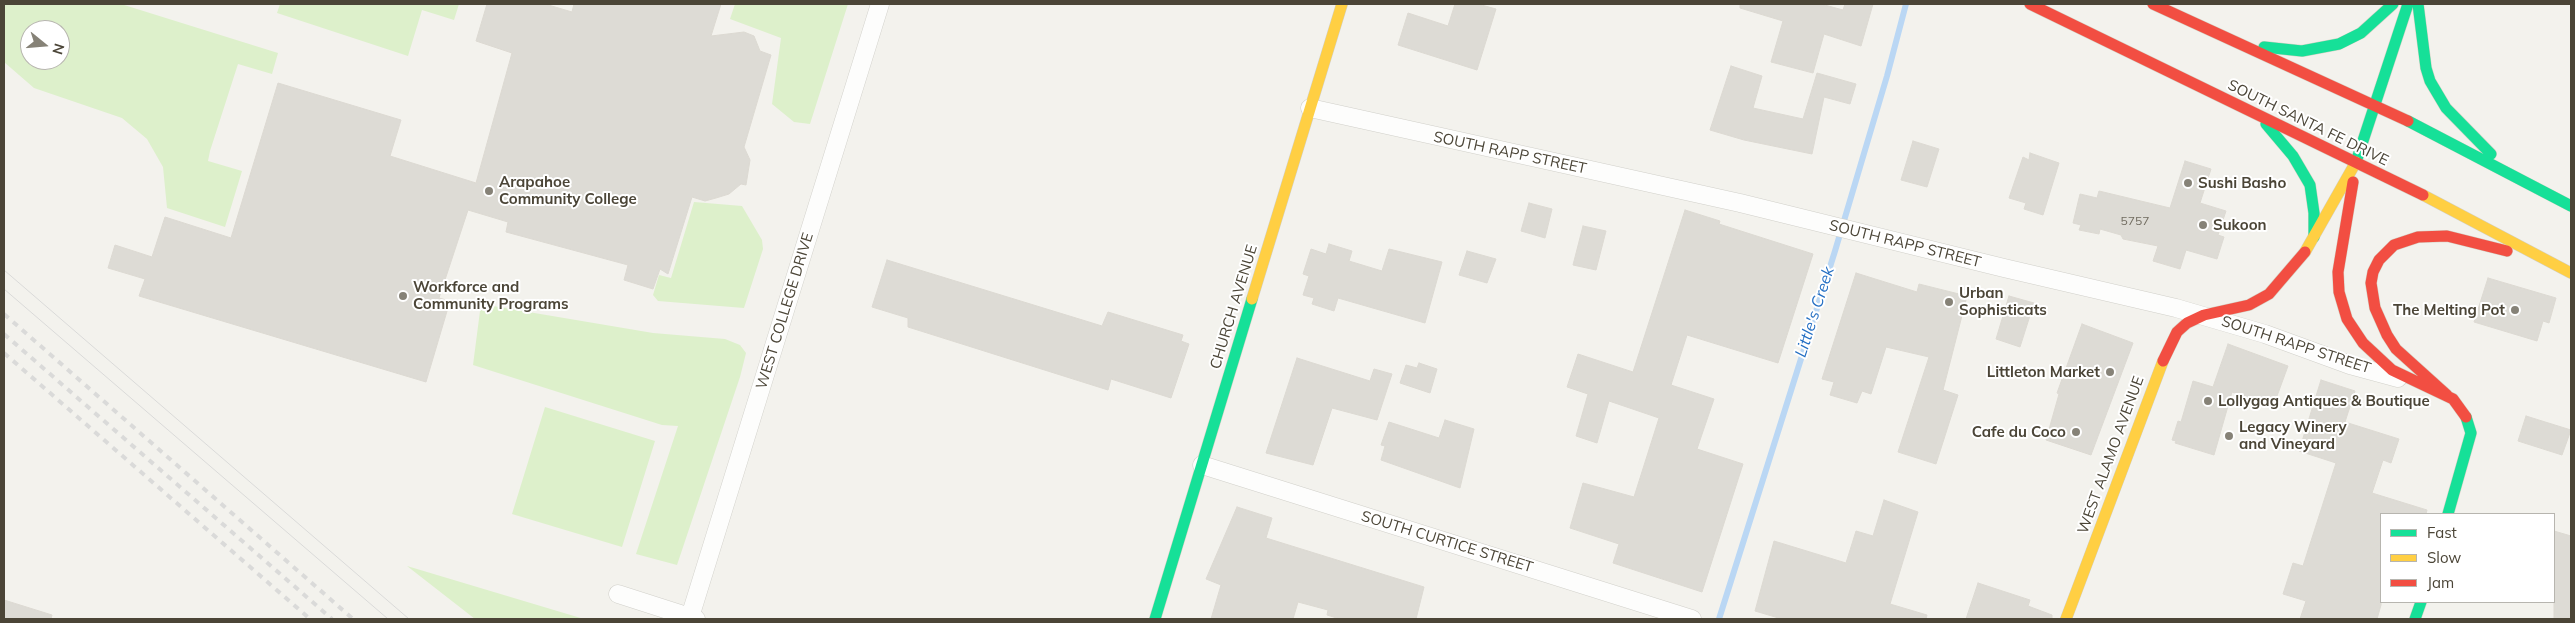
<!DOCTYPE html>
<style>
body{margin:0}
#map{position:relative;width:2575px;height:623px;overflow:hidden;background:#f3f2ed;font-family:Mulish,sans-serif}
canvas{display:block}
.frame{position:absolute;inset:0;border:5px solid #4b4537;pointer-events:none}
.legend{position:absolute;left:2380px;top:513px;width:175px;height:90px;box-sizing:border-box;background:#fff;border:1px solid #b7b5af;margin:0;padding:6px 9px;list-style:none;font-size:15px;color:#4b4537}
.legend li{display:flex;align-items:center;gap:10px;height:25px}
.legend b{width:25px;border:1px solid #b7b5af}
.north{position:absolute;left:20px;top:20px;width:50px;height:50px;box-sizing:border-box;background:#fff;border:1px solid #b7b5af;border-radius:50%;rotate:107deg;font-size:14px;font-weight:700;line-height:20px;text-align:center;color:#4b4537}
.north::after{content:'';display:block;margin:auto;width:18px;height:22px;background:#868277;clip-path:polygon(50% 0,100% 100%,50% 72%,0 100%)}
</style>
<div id="map">
<canvas width="2575" height="623"></canvas>
<div class="frame"></div>
<ul class="legend">
<li><b style="height:6px;background:#16e098"></b>Fast</li>
<li><b style="height:6px;background:#ffcf43"></b>Slow</li>
<li><b style="height:6px;background:#f24e42"></b>Jam</li>
</ul>
<div class="north">N</div>
</div>
<script>
const context = document.querySelector('canvas').getContext('2d');
context.lineJoin = 'round';
function fill(path, color) {
  context.fillStyle = color;
  context.fill(path, 'evenodd');
}
function shape(rows) {
  const path = new Path2D();
  for (const r of rows) {
    path.moveTo(r[0], r[1]);
    for (let i = 2; i < r.length; i += 2) path.lineTo(r[i], r[i + 1]);
  }
  return path;
}
function stroke(path, color, width, dash) {
  context.strokeStyle = color;
  context.lineWidth = width;
  context.lineCap = dash ? 'butt' : 'round';
  context.setLineDash(dash || []);
  context.stroke(path);
}
function write(font, color, halo, rows, align = 'center') {
  context.font = font + ' Mulish,sans-serif';
  context.lineWidth = 4;
  context.setLineDash([]);
  context.textBaseline = 'middle';
  context.strokeStyle = halo;
  context.fillStyle = color;
  for (const [text, x, y, turn = 0] of rows) {
    context.save();
    context.translate(x, y);
    context.rotate((+turn || 0) * Math.PI / 180);
    context.textAlign = isNaN(turn) ? turn : align;
    if (halo) context.strokeText(text, 0, 0);
    context.fillText(text, 0, 0);
    context.restore();
  }
}
const green = shape([
 [6,4,121,4,278,53,272,74,238,64,210,151,208,161,242,171,225,227,167,208,163,167,147,139,122,118,34,88,4,62,4,6],
 [30,30,60,30,60,60,30,60],
 [280,4,459,4,454,20,422,10,408,56,277,13],
 [735,4,848,4,810,124,794,122,772,104,781,38,730,19],
 [694,202,742,206,762,240,763,249,744,308,658,301,653,295,659,275,671,278],
 [487,305,653,333,725,339,740,345,746,353,740,377,677,565,636,554,678,426,662,425,473,365,480,311],
 [545,407,655,441,622,547,512,514],
 [407,566,584,619,475,619]
]);
const stream = shape([
 [1719,619,1835,251,1887,76,1906,4]
]);
const building = shape([
 [487,4,545,4,572,12,574,4,721,4,711,36,744,32,754,36,760,51,771,55,744,147,750,160,746,185,741,184,729,194,716,198,705,201,692,197,668,274,660,269,653,289,624,280,628,265,506,232,508,222,468,210,439,298,450,301,426,382,139,296,145,279,108,268,115,245,152,257,165,217,231,238,278,83,401,120,390,156,476,183,512,53,476,41,487,4],
 [1455,4,1478,4,1496,9,1477,70,1398,45,1408,13,1448,26,1455,4],
 [1740,4,1821,4,1843,10,1845,4,1873,4,1861,46,1824,34,1813,73,1771,62,1783,21,1740,8,1740,4],
 [1731,66,1762,76,1753,108,1803,119,1817,73,1856,84,1850,104,1824,97,1812,154,1744,140,1710,130,1731,66],
 [1913,141,1939,149,1927,187,1901,180,1913,141],
 [2030,153,2059,163,2043,215,2024,209,2026,203,2009,198,2023,157,2029,160,2030,153],
 [2185,161,2211,169,2200,203,2226,211,2218,235,2224,237,2217,259,2186,250,2180,269,2153,261,2158,246,2123,239,2121,235,2100,229,2099,234,2079,230,2081,225,2073,223,2080,194,2097,198,2099,191,2170,208,2185,161],
 [1529,203,1552,209,1545,238,1521,231,1529,203],
 [1685,210,1720,221,1719,224,1813,254,1778,363,1687,335,1671,385,1714,399,1697,449,1743,464,1702,592,1613,563,1619,544,1570,528,1583,483,1634,497,1659,418,1609,401,1597,443,1576,436,1588,394,1567,387,1578,354,1633,372,1685,210],
 [1583,226,1606,231,1596,270,1573,265,1583,226],
 [1329,244,1352,251,1349,261,1382,271,1389,249,1442,262,1425,323,1338,298,1334,311,1312,304,1314,298,1303,295,1309,276,1303,274,1311,249,1326,254,1329,244],
 [1467,251,1496,259,1487,283,1459,275,1467,251],
 [887,260,1102,326,1108,312,1183,335,1181,341,1189,344,1171,398,1111,379,1108,390,908,327,908,318,872,307,887,260],
 [1856,273,1917,292,1919,284,1967,296,1943,390,1958,395,1936,464,1898,452,1929,357,1886,347,1871,394,1862,391,1857,403,1830,395,1834,382,1822,379,1856,273],
 [2488,278,2556,298,2549,323,2543,321,2537,341,2474,322,2488,278],
 [2009,296,2034,303,2020,347,1996,339,2009,296],
 [2082,324,2133,343,2091,455,2046,440,2059,394,2057,393,2082,324],
 [2228,344,2288,366,2273,407,2232,392,2214,455,2175,443,2176,441,2172,440,2178,421,2181,422,2193,381,2213,387,2228,344],
 [1297,358,1370,381,1374,369,1392,374,1377,420,1332,408,1313,465,1266,453,1297,358],
 [1419,363,1437,369,1430,393,1400,383,1406,365,1417,368,1419,363],
 [2321,380,2355,391,2345,422,2399,439,2391,463,2383,460,2372,493,2427,510,2426,514,2381,514,2381,605,2377,619,2300,619,2306,601,2283,594,2293,563,2303,566,2336,463,2299,451,2321,380],
 [2526,416,2571,430,2562,455,2518,441,2526,416],
 [1445,420,1474,429,1460,488,1381,460,1385,446,1381,445,1389,422,1439,438,1445,420],
 [1884,500,1918,512,1890,604,1927,615,1926,619,1782,619,1755,611,1774,541,1846,563,1856,531,1873,536,1884,500],
 [1237,507,1272,518,1266,538,1424,587,1416,619,1340,619,1327,615,1328,610,1298,602,1293,619,1211,619,1221,585,1206,579,1237,507],
 [2554,531,2571,536,2571,619,2554,619,2554,531],
 [1978,583,2030,600,2028,606,2052,615,2052,619,1966,619,1978,583],
 [4,600,52,615,51,619,4,619,4,600]
]);
const street = shape([
 [1310,108,1740,203,2004,268,2176,308,2265,334,2350,365,2398,378],
 [1202,465,1692,619],
 [618,594,696,619],
 [690,617,880,4]
]);
const fast = shape([
 [2418,4,2426,68,2430,81,2446,108,2491,154],
 [2264,47,2302,51,2339,44,2361,33,2393,4],
 [2408,121,2571,206],
 [2266,124,2293,156,2310,185,2314,213,2314,237],
 [2356,162,2408,4],
 [2448,514,2471,433,2466,417],
 [1155,619,1252,299],
 [2415,619,2421,602]
]);
const slow = shape([
 [2423,195,2571,273],
 [2305,252,2356,162],
 [1252,299,1342,4],
 [2066,619,2163,361]
]);
const jam = shape([
 [2030,4,2423,195],
 [2153,4,2408,121],
 [2353,182,2338,272,2339,292,2347,319,2363,343,2392,370,2453,399,2466,417],
 [2163,361,2177,332,2187,323,2204,315,2249,305,2269,294,2305,252],
 [2447,395,2396,349,2387,335,2375,308,2371,283,2373,272,2379,260,2394,245,2418,237,2447,236,2507,251]
]);
const tram = shape([
 [4,270,409,619],
 [4,289,388,619]
]);
const rail = shape([
 [4,314,353,619],
 [4,334,332,619],
 [4,353,310,619]
]);
const markers = [
 [2188,183,5,"#868277"],
 [489,191,5,"#868277"],
 [2203,225,5,"#868277"],
 [403,296,5,"#868277"],
 [1949,302,5,"#868277"],
 [2515,310,5,"#868277"],
 [2110,372,5,"#868277"],
 [2208,401,5,"#868277"],
 [2076,432,5,"#868277"],
 [2229,436,5,"#868277"]
];
const numberNames = [
 ["5757",2135,221]
];
const streetNames = [
 ["SOUTH SANTA FE DRIVE",2308,123,26],
 ["SOUTH RAPP STREET",1510,153,12],
 ["SOUTH RAPP STREET",1905,244,14],
 ["CHURCH AVENUE",1234,307,-73],
 ["WEST COLLEGE DRIVE",785,311,-73],
 ["SOUTH RAPP STREET",2296,345,18],
 ["WEST ALAMO AVENUE",2111,455,-70],
 ["SOUTH CURTICE STREET",1447,542,17]
];
const poiNames = [
 ["Arapahoe",499,182],
 ["Community College",499,199],
 ["Sushi Basho",2198,183],
 ["Sukoon",2213,225],
 ["Workforce and",413,287],
 ["Community Programs",413,304],
 ["Urban",1959,293],
 ["Sophisticats",1959,310],
 ["The Melting Pot",2505,310,"right"],
 ["Littleton Market",2100,372,"right"],
 ["Lollygag Antiques & Boutique",2218,401],
 ["Legacy Winery",2239,427],
 ["and Vineyard",2239,444],
 ["Cafe du Coco",2066,432,"right"]
];
const waterNames = [
 ["Little's Creek",1815,312,-72]
];
fill(green, '#ddf0cb');
stroke(stream, '#bad7f4', 6);
fill(building, '#dddbd5');
stroke(building, '#dcd9d2', 1);
stroke(street, '#d1d0ca', 19);
stroke(fast, '#d3d0c3', 12);
stroke(slow, '#d3d0c3', 12);
stroke(jam, '#d3d0c3', 12);
stroke(street, '#fdfdfc', 18);
stroke(fast, '#16e098', 11);
stroke(slow, '#ffcf43', 11);
stroke(jam, '#f24e42', 11);
stroke(tram, '#dadad9', 1);
stroke(rail, '#dadad9', 4, [6, 6]);
for (const [x, y, r, color] of markers) {
  const dot = new Path2D();
  dot.arc(x, y, r, 0, 2 * Math.PI);
  context.fillStyle = color;
  context.fill(dot);
  stroke(dot, '#fff', 2);
}
write('12px', '#706b5f', null, numberNames);
write('15px', '#4b4537', '#fff', streetNames);
write('bold 15px', '#4b4537', '#fff', poiNames, 'left');
write('italic 16px', '#246fc3', '#fff', waterNames);
</script>
